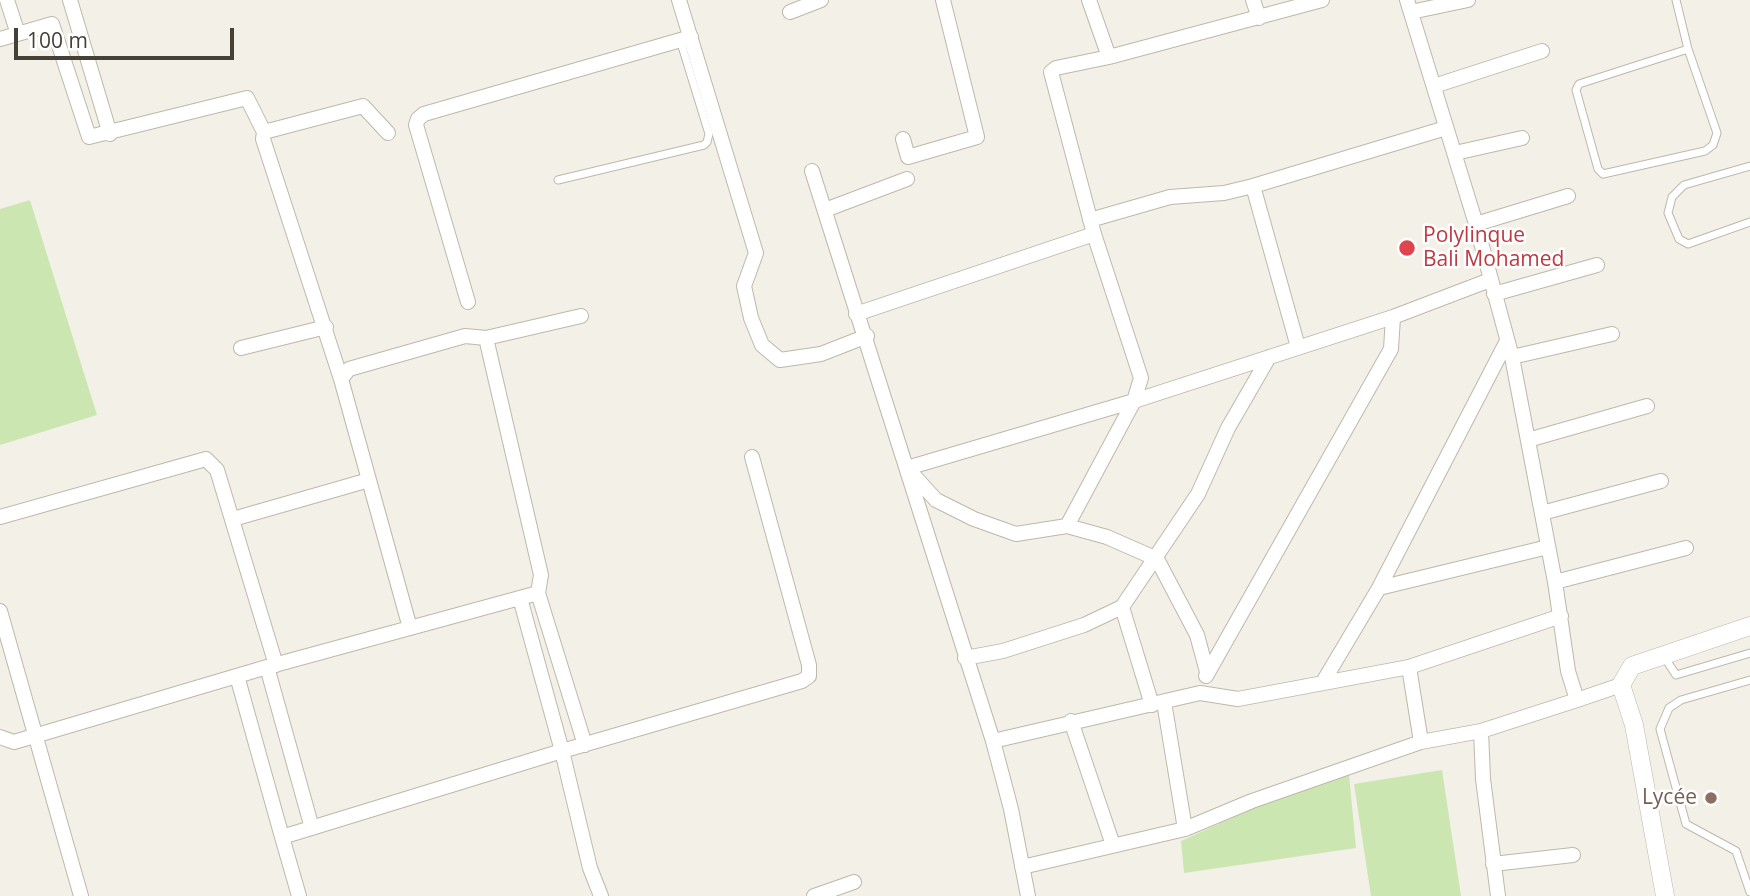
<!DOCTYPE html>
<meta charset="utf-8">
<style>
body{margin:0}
#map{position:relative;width:1750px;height:896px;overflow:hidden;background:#f3f0e8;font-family:"Open Sans",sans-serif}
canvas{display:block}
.scale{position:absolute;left:14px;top:28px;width:220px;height:32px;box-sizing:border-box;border:4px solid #464137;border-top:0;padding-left:9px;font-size:21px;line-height:24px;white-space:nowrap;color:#464137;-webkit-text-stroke:5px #fff;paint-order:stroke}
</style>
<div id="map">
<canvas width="1750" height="896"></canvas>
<div class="scale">100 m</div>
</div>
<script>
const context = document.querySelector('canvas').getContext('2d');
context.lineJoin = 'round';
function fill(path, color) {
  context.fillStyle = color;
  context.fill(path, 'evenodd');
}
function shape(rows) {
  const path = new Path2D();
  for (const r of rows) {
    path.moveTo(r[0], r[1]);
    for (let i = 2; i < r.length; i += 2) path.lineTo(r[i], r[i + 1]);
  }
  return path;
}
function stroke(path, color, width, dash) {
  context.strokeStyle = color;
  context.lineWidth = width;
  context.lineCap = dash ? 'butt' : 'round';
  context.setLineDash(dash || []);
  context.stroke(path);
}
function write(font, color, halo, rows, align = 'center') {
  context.font = font + ' "Open Sans",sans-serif';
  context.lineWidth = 5;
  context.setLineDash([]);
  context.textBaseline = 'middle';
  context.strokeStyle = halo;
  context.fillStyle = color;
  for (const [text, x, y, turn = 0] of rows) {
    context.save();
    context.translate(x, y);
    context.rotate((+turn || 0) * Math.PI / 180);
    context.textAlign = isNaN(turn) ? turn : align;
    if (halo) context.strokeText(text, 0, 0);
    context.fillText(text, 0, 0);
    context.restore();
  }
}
const green = shape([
 [30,200,97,415,0,445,0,209],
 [1442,770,1461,896,1371,896,1354,784],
 [1349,774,1356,848,1184,873,1181,841,1263,804]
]);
const service = shape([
 [1676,0,1688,49,1717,133,1713,145,1705,151,1603,174,1598,169,1576,90,1579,84,1688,49],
 [1750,166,1684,185,1672,197,1668,213,1679,239,1688,244,1750,222],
 [558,180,704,145,707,142,709,134,681,43],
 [1663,655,1676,675,1750,653],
 [1750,680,1681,700,1669,708,1660,729,1686,824,1736,851,1750,892]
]);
const minor = shape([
 [7,0,17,31],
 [70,0,110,134],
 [679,0,756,253,744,286,751,318,762,345,780,360,821,354,867,336],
 [1089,0,1109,57],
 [1253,0,1259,18],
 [790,12,821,0],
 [1411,12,1468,0],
 [0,39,52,24,89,137,247,98,264,132,263,139,341,379],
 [1434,86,1542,51],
 [264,132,363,106,388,133],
 [903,139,908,157,977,137,943,0],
 [1455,153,1522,138],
 [812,171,993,741,1011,809,1028,896],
 [1253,186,1298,347],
 [825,210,907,179],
 [1090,220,1170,197,1224,193,1253,186,1446,128],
 [1476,224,1568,196],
 [1494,294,1597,265],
 [468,302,416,125,418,119,424,114,691,37],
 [856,314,1094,234],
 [241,348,326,327],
 [1512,357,1612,334],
 [1528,440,1647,406],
 [1542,513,1661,481],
 [0,517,206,459,217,470,276,665],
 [233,519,369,480],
 [1067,526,1134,401,1141,378,1094,234,1051,72,1056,68,1109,57,1322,0],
 [1555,582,1686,548],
 [1379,588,1548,547],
 [538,593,585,745],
 [520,598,562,751,802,681,809,676,809,665,752,457],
 [1122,607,1152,705],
 [0,611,81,896],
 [410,628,341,379,349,369,465,336,486,338,581,316],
 [965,658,1003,651,1084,625,1122,607,1198,494,1228,428,1269,357],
 [267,667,312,828],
 [1409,667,1421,742],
 [1207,672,1197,635,1157,559,1107,537,1067,526,1016,534,974,519,936,500,907,468,1134,401,1393,317,1490,280],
 [237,676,282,837,562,751,590,868,601,896],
 [1206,676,1391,349,1393,317],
 [1323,682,1379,588,1507,341],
 [1577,700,1621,685],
 [1164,702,1185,829],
 [1071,721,1113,845],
 [1481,731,1483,779,1498,896],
 [0,737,14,742,267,667,538,593,541,575,486,338],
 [993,741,1200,693,1238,699,1409,667,1561,616],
 [282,837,299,896],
 [1493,864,1573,855],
 [1022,867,1185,829,1252,801,1421,742,1481,731,1577,700,1568,671,1555,582,1512,357,1476,224,1407,0],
 [814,896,854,882]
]);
const tertiary = shape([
 [1665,896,1634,725,1621,685,1632,666,1750,626]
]);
const markers = [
 [1407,248,9,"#e0444e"],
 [1711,798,7,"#8d6e63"]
];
const healthNames = [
 ["Polylinque",1423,236],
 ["Bali Mohamed",1423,260]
];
const educationNames = [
 ["Lycée",1697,798]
];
fill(green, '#cce6b2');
stroke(service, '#beb8ab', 9);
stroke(minor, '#beb8ab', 16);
stroke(tertiary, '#beb8ab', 19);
stroke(service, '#fff', 7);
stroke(minor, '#fff', 14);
stroke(tertiary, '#fff', 18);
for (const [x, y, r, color] of markers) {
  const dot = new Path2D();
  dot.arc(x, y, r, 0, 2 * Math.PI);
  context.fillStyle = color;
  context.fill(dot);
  stroke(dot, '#fff', 2.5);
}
write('21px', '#be3a42', '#fff', healthNames, 'left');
write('21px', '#785e54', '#fff', educationNames, 'right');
</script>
